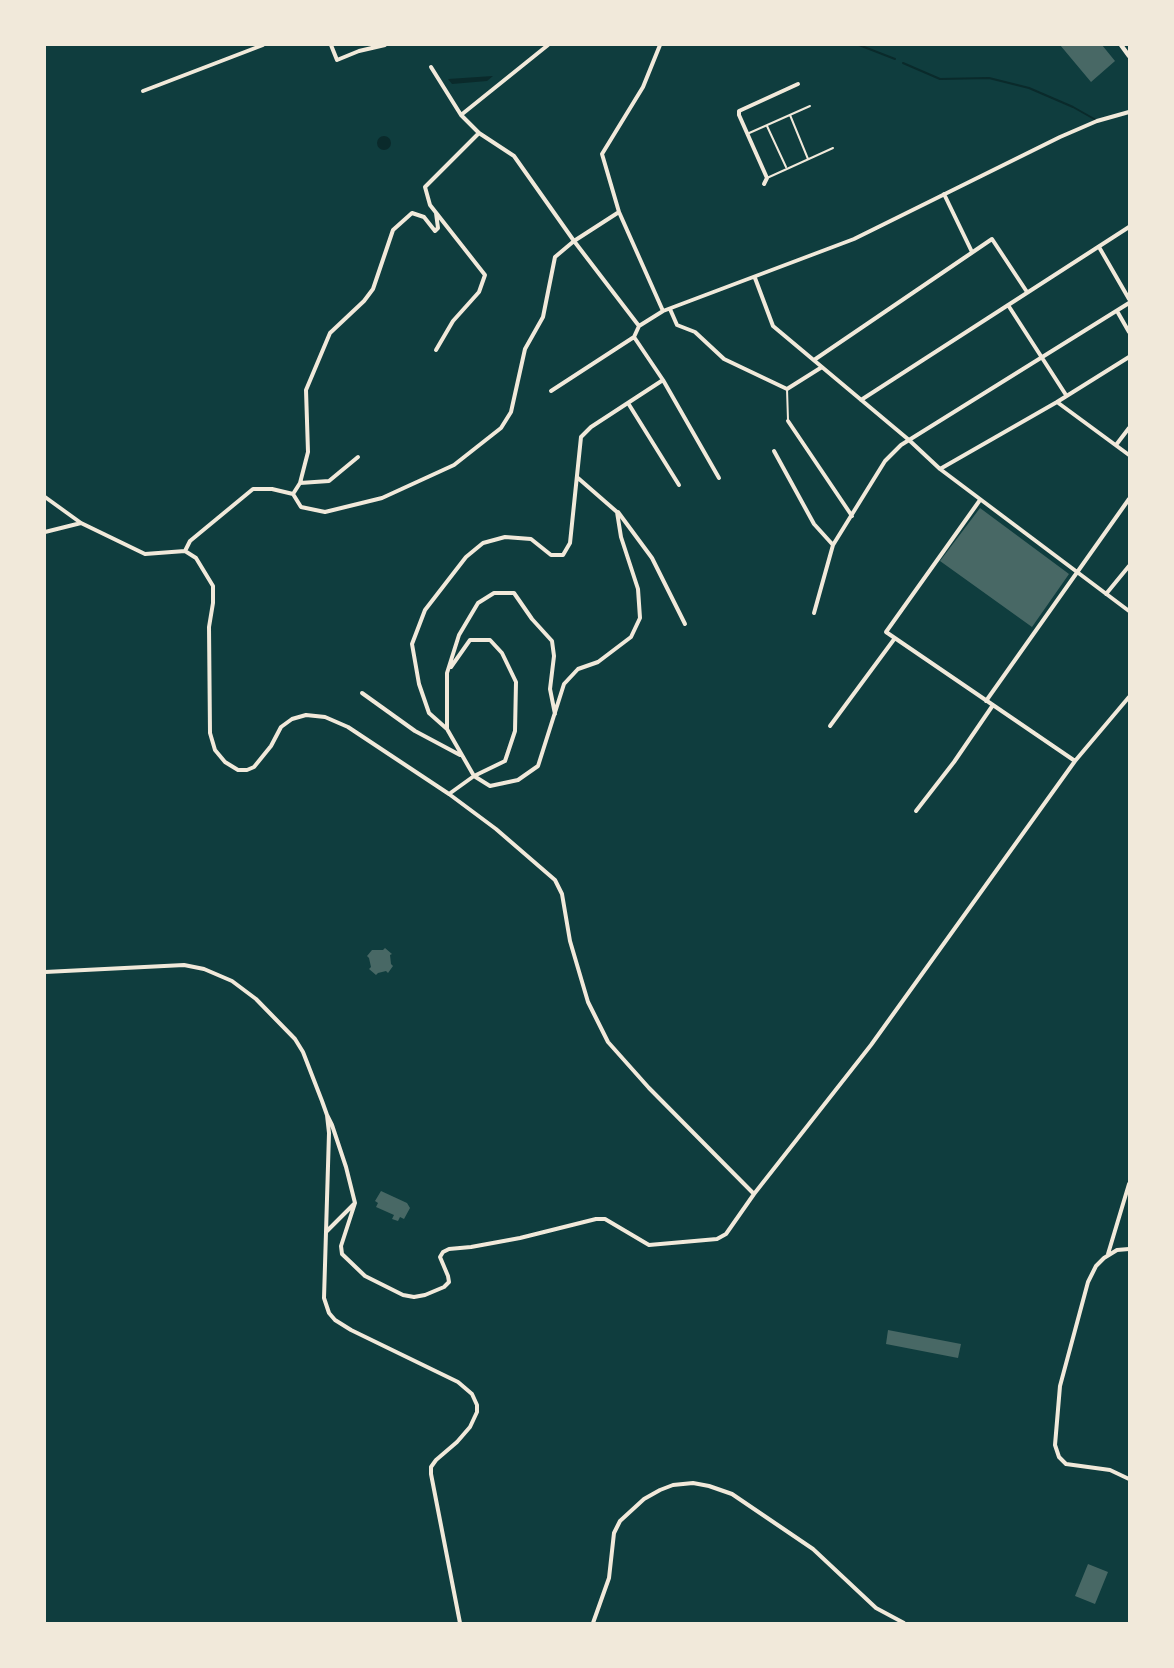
<!DOCTYPE html>
<style>
body{margin:0}
#map{position:relative;width:1174px;height:1668px;overflow:hidden;background:#0f3d3e;font-family:"Titillium Web",sans-serif}
canvas{display:block}
.frame{position:absolute;inset:0;border:46px solid #f1e9da;pointer-events:none}
</style>
<div id="map">
<canvas width="1174" height="1668"></canvas>
<div class="frame"></div>
</div>
<script>
const context = document.querySelector('canvas').getContext('2d');
context.lineJoin = 'round';
function fill(path, color) {
  context.fillStyle = color;
  context.fill(path, 'evenodd');
}
function shape(rows) {
  const path = new Path2D();
  for (const r of rows) {
    if (r.length === 3) {
      path.moveTo(r[0] + r[2], r[1]);
      path.arc(r[0], r[1], r[2], 0, 2 * Math.PI);
      continue;
    }
    path.moveTo(r[0], r[1]);
    for (let i = 2; i < r.length; i += 2) path.lineTo(r[i], r[i + 1]);
  }
  return path;
}
function stroke(path, color, width, dash) {
  context.strokeStyle = color;
  context.lineWidth = width;
  context.lineCap = dash ? 'butt' : 'round';
  context.setLineDash(dash || []);
  context.stroke(path);
}
const water = shape([
 [493,76,487,81,452,84,448,79],
 [384,143,7]
]);
const stream = shape([
 [859,45,895,59],
 [903,63,940,79,989,78,1029,88,1073,107,1096,120]
]);
const building = shape([
 [1060,45,1102,45,1115,61,1091,82],
 [980,508,1069,574,1032,627,940,561],
 [385,948,392,954,390,955,391,964,393,966,388,973,386,971,378,973,376,975,369,969,371,967,369,958,367,956,372,950,383,950],
 [381,1191,407,1203,410,1208,404,1219,400,1217,398,1221,392,1219,394,1215,376,1207,378,1203,375,1201],
 [888,1330,961,1344,958,1358,886,1344],
 [1088,1564,1108,1572,1095,1604,1075,1596]
]);
const pedestrian = shape([
 [790,115,808,159],
 [767,126,786,167],
 [747,134,810,106],
 [767,178,833,148],
 [787,389,788,420]
]);
const minor = shape([
 [331,45,337,60,359,51,385,45],
 [660,45,643,87,602,154,619,212,663,311],
 [431,67,461,115,479,133,514,156,574,241,639,326],
 [143,91,263,45],
 [461,115,548,45],
 [764,184,767,178,739,115,739,111,798,84],
 [944,194,972,252],
 [1099,247,1129,299],
 [755,278,773,326,909,440,940,469,1129,611],
 [1008,305,1066,395],
 [670,309,677,325,695,332,724,359,787,389,822,367],
 [1117,311,1129,332],
 [634,337,663,380,719,478],
 [436,350,453,321,479,292,485,275,430,205,425,187,479,133],
 [814,360,992,239,1027,292],
 [551,391,634,337,639,326,663,311,854,239,1060,137,1097,121,1129,112],
 [861,400,1129,227],
 [1057,402,1129,455],
 [628,403,679,485],
 [788,421,852,516],
 [1116,445,1129,428],
 [774,451,814,524,833,545],
 [940,469,1057,402,1129,357],
 [578,478,617,512,621,537,638,589,640,618,631,637,598,662,578,669,564,684,538,766,518,780,490,786,474,776,447,729,429,713,419,684,412,644,425,610,466,557,483,543,505,537,531,539,551,555,563,555,570,543,581,437,591,427,663,380],
 [300,483,329,481,358,457],
 [293,494,300,483,308,452,306,390,330,333,364,301,373,289,393,230,412,213,424,217,435,231,438,228,436,213],
 [45,497,81,523,145,554,185,551,196,558,213,586,213,603,209,627,210,733,215,750,225,762,238,770,247,770,254,767,271,746,281,727,292,719,306,715,325,717,348,727,449,794,496,829,555,880,562,894,570,941,588,1002,608,1042,649,1088,754,1194],
 [980,500,886,632,1075,761],
 [618,512,652,558,685,624],
 [45,532,81,523],
 [185,551,190,541,253,489,272,489,293,494,301,507,325,512,382,498,454,465,501,428,511,412,525,349,543,317,555,257,574,241,619,212],
 [1106,594,1129,566],
 [814,613,833,545,885,461,901,445,1129,303],
 [362,693,415,731,460,755],
 [986,701,1129,499],
 [830,726,895,638],
 [447,729,447,673,459,635,478,603,494,593,514,593,532,619,552,641,554,656,550,689,555,714],
 [449,794,474,776,505,761,515,731,516,682,502,653,490,640,470,640,451,667],
 [916,811,954,762,993,705],
 [45,972,184,965,204,969,232,981,256,999,295,1039,303,1052,322,1101,327,1115,329,1133,324,1298,329,1313,335,1320,351,1330,458,1382,472,1394,477,1405,477,1412,470,1427,457,1442,436,1460,431,1467,431,1474,460,1623],
 [327,1115,332,1125,346,1167,355,1203,341,1246,342,1254,365,1276,403,1295,414,1297,425,1295,444,1287,449,1282,448,1276,440,1257,443,1252,449,1249,471,1247,520,1238,596,1219,605,1219,649,1245,717,1239,726,1234,754,1194,871,1045,1075,761,1129,697],
 [326,1232,355,1203],
 [1129,1249,1117,1250,1104,1258,1096,1266,1088,1282,1060,1386,1055,1445,1059,1457,1066,1464,1110,1470,1129,1479],
 [1108,1254,1129,1184],
 [593,1623,609,1578,614,1533,620,1521,644,1499,660,1490,673,1485,693,1483,709,1486,732,1494,813,1549,876,1608,904,1623]
]);
const secondary = shape([
 [1121,45,1129,56]
]);
fill(water, '#0a2a2b');
stroke(stream, '#0a2a2b', 2);
fill(building, '#486865');
stroke(pedestrian, '#f1e9da', 2);
stroke(minor, '#f1e9da', 4);
stroke(secondary, '#f1e9da', 4.5);
</script>
